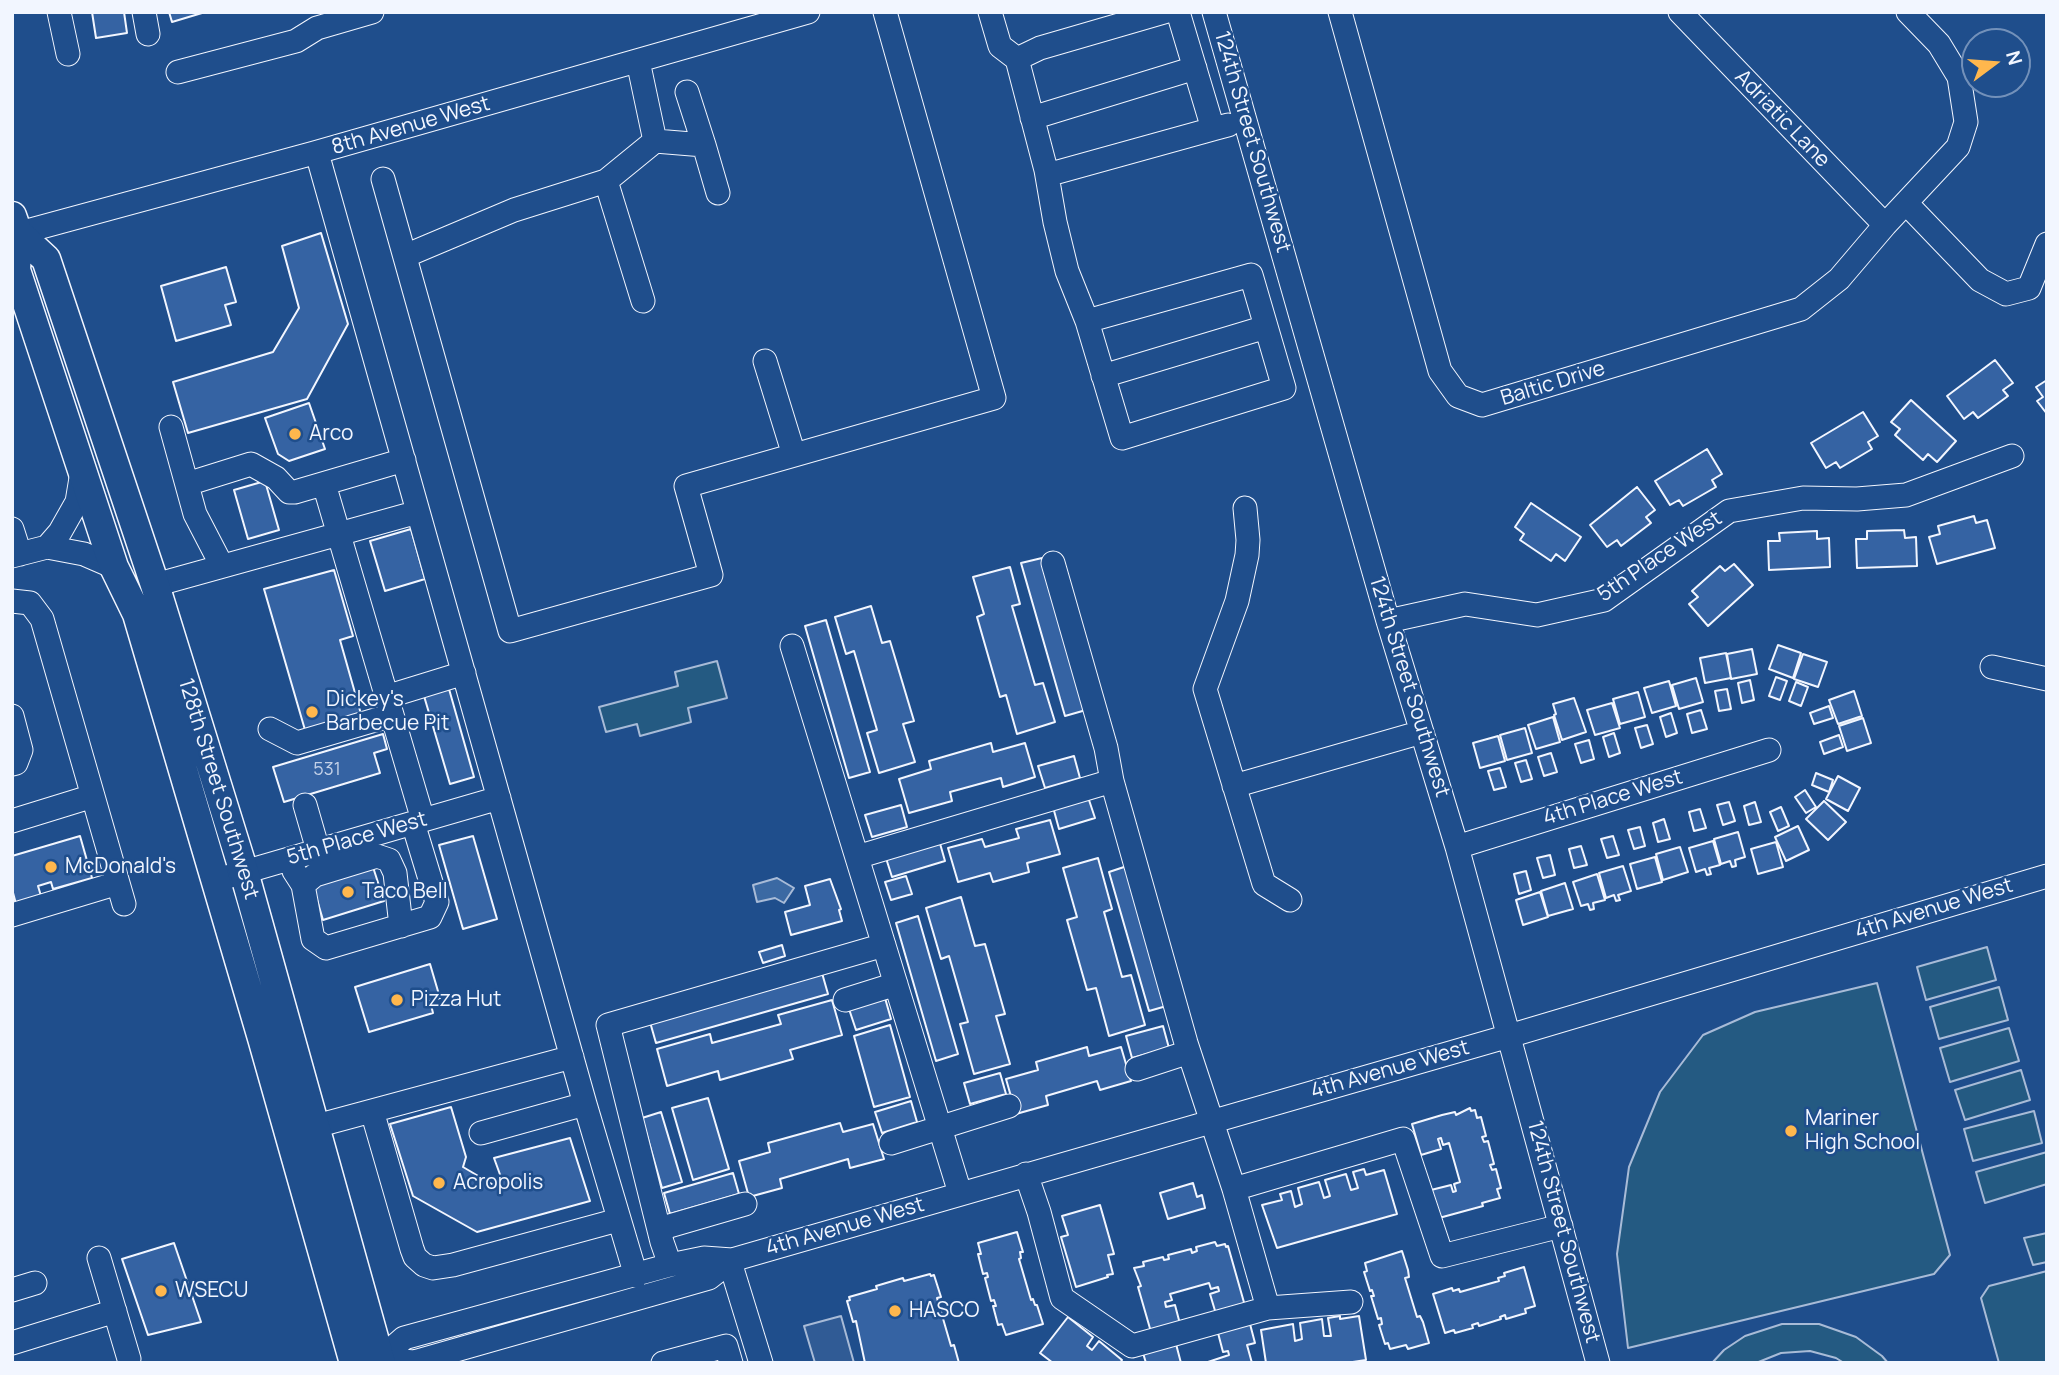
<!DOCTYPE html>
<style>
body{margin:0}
#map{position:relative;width:2059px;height:1375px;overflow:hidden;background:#1f4e8c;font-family:Manrope,sans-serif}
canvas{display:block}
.frame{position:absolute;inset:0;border:14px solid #f2f6ff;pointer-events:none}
.north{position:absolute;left:1961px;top:28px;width:70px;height:70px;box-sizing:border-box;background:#1f4e8c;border:2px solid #7391ba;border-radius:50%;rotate:74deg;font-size:19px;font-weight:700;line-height:28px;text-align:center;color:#f2f6ff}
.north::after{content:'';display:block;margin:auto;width:24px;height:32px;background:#ffb74d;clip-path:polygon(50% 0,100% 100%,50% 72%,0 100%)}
</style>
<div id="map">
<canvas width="2059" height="1375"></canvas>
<div class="frame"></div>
<div class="north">N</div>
</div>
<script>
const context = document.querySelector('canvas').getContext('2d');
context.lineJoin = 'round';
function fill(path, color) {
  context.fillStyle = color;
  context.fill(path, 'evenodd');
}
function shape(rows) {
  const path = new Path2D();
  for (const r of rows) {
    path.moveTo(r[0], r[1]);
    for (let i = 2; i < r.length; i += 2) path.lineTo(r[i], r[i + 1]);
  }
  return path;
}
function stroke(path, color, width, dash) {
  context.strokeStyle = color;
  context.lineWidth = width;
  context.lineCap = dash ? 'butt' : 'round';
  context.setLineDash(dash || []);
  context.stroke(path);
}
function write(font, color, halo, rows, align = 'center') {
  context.font = font + ' Manrope,sans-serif';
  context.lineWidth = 5;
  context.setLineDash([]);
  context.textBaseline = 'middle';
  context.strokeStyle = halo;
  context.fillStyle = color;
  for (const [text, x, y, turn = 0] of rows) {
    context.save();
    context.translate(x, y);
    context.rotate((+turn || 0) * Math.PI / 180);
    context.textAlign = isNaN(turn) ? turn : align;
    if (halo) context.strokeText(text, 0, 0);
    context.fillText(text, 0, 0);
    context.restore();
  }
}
const green = shape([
 [717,661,727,698,688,708,691,722,640,736,637,724,606,732,599,707,678,686,675,672,717,661],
 [1987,947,1996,980,1926,1000,1917,967,1987,947],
 [1877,983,1950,1255,1934,1274,1628,1348,1617,1254,1629,1167,1660,1092,1703,1035,1755,1012,1877,983],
 [1999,987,2008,1020,1939,1039,1930,1007,1999,987],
 [2009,1028,2019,1061,1950,1082,1940,1048,2009,1028],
 [2021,1070,2030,1100,1965,1120,1955,1090,2021,1070],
 [2034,1111,2042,1143,1973,1161,1964,1129,2034,1111],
 [2047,1152,2047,1184,1985,1203,1976,1172,2047,1152],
 [2047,1233,2047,1262,2033,1265,2024,1238,2047,1233],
 [2047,1271,2047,1363,1999,1363,1981,1298,1989,1286,2047,1271],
 [1782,1324,1819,1324,1856,1337,1882,1356,1888,1363,1844,1363,1836,1358,1810,1351,1781,1353,1756,1363,1712,1363,1724,1350,1745,1336,1782,1324]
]);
const parking = shape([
 [841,1316,854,1363,815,1363,804,1326,841,1316]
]);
const water = shape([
 [777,878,794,888,784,903,775,898,757,902,753,885,777,878]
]);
const building = shape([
 [92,12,124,12,127,33,96,38,92,12],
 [169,12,202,12,202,13,172,22,169,12],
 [321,233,348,324,307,399,188,433,173,382,273,352,299,308,282,246,321,233],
 [226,267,236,302,225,305,231,325,176,341,161,286,226,267],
 [1995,360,2013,383,2003,390,2008,396,1978,418,1973,412,1964,419,1947,396,1995,360],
 [2047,380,2047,414,2037,401,2043,397,2036,387,2047,380],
 [1911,400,1956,441,1937,462,1928,454,1923,460,1895,435,1900,429,1891,422,1911,400],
 [309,403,325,449,289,461,278,454,265,418,309,403],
 [1863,412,1878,436,1868,442,1872,449,1840,468,1836,462,1826,468,1811,443,1863,412],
 [1707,449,1722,474,1712,480,1716,487,1683,506,1679,500,1670,505,1655,481,1707,449],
 [265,481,279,530,248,539,234,490,265,481],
 [1637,487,1655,510,1646,517,1651,523,1621,546,1617,540,1607,547,1590,525,1637,487],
 [1531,503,1581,537,1565,561,1556,554,1551,561,1520,540,1524,534,1515,527,1531,503],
 [1974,516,1976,523,1987,520,1995,548,1937,564,1929,537,1940,534,1938,526,1974,516],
 [411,529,425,579,385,591,370,541,411,529],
 [1904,530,1905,538,1916,537,1917,566,1857,568,1856,539,1867,539,1867,531,1904,530],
 [1817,531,1817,539,1829,538,1830,567,1769,570,1768,541,1780,541,1779,533,1817,531],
 [1042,558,1086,710,1065,716,1021,563,1042,558],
 [1734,564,1753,585,1708,626,1689,604,1698,597,1692,591,1720,566,1725,571,1734,564],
 [1010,567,1020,604,1012,606,1035,685,1043,683,1055,722,1017,734,1006,695,1000,697,977,617,984,614,973,577,1010,567],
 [334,570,353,636,340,640,361,714,305,730,264,589,334,570],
 [871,606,882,643,890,641,914,721,903,724,915,762,879,773,867,733,877,730,854,651,846,654,835,617,871,606],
 [826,620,870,772,849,778,805,626,826,620],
 [1778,645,1801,653,1793,678,1769,669,1778,645],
 [1752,649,1757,674,1731,679,1727,654,1752,649],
 [1726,653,1731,678,1705,683,1700,658,1726,653],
 [1803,654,1827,662,1818,687,1794,679,1803,654],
 [1776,677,1787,681,1780,700,1769,696,1776,677],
 [1696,678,1703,702,1679,709,1672,685,1696,678],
 [1750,680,1754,700,1742,703,1738,683,1750,680],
 [1669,681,1676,706,1652,713,1644,688,1669,681],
 [1796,682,1808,687,1801,706,1789,701,1796,682],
 [449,689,474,777,450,784,424,696,449,689],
 [1727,689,1731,709,1719,711,1715,691,1727,689],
 [1854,691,1862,716,1838,724,1829,700,1854,691],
 [1638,692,1645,717,1620,724,1613,699,1638,692],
 [1574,698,1586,732,1562,740,1554,715,1556,714,1553,704,1574,698],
 [1612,703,1620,728,1595,735,1587,710,1612,703],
 [1829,706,1833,718,1814,724,1810,713,1829,706],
 [1701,710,1707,729,1692,733,1687,714,1701,710],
 [1671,713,1677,733,1666,737,1660,717,1671,713],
 [1553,717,1560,742,1536,749,1528,725,1553,717],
 [1863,718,1871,743,1847,751,1839,726,1863,718],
 [1647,725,1653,744,1641,748,1635,728,1647,725],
 [1525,728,1532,753,1507,760,1500,735,1525,728],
 [1614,733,1620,753,1609,757,1603,737,1614,733],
 [383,734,387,749,374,753,380,773,284,802,273,767,383,734],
 [1839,735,1843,747,1824,754,1820,742,1839,735],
 [1498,736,1505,761,1480,768,1473,743,1498,736],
 [1589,740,1594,759,1581,763,1575,744,1589,740],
 [991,743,993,752,1025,743,1035,777,1003,787,1001,778,950,792,952,801,909,813,899,779,931,769,929,761,991,743],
 [1551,753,1557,772,1544,776,1538,757,1551,753],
 [1074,756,1080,778,1045,788,1038,766,1074,756],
 [1526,760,1532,779,1521,782,1515,763,1526,760],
 [1500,768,1506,787,1494,790,1488,771,1500,768],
 [1816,773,1833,780,1829,792,1812,785,1816,773],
 [1838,776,1860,788,1848,811,1826,799,1838,776],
 [1805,790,1816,807,1806,813,1795,797,1805,790],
 [1088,797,1095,818,1059,829,1053,807,1088,797],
 [1824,801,1846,822,1828,840,1806,819,1824,801],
 [1729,802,1735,821,1723,825,1717,805,1729,802],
 [1755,802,1761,822,1749,825,1744,806,1755,802],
 [901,805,907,827,872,837,865,815,901,805],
 [1781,807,1789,826,1778,831,1770,812,1781,807],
 [1700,809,1706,828,1694,831,1689,812,1700,809],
 [1664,819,1670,839,1658,842,1653,823,1664,819],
 [1050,820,1060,854,1027,863,1029,872,993,882,990,873,958,882,948,848,982,839,985,847,1019,838,1016,829,1050,820],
 [1798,826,1809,850,1786,861,1775,837,1798,826],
 [1640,827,1645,846,1634,849,1628,830,1640,827],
 [1738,832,1745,857,1735,860,1736,866,1732,867,1730,861,1721,864,1714,839,1738,832],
 [80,836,92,878,53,889,51,882,38,886,41,896,16,904,12,889,12,856,80,836],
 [473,836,497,919,463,929,439,845,473,836],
 [1613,836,1619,855,1607,858,1601,839,1613,836],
 [939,840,945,861,892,877,885,855,939,840],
 [1713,841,1720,865,1709,868,1711,874,1707,875,1705,869,1696,872,1689,848,1713,841],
 [1776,842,1783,867,1758,874,1751,849,1776,842],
 [1581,846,1587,865,1574,868,1569,849,1581,846],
 [1680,847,1688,872,1663,880,1656,854,1680,847],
 [1550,855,1555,875,1543,878,1537,858,1550,855],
 [1655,857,1662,882,1637,889,1630,864,1655,857],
 [1098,858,1112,909,1104,912,1122,977,1131,975,1145,1025,1109,1036,1096,988,1087,990,1067,920,1077,917,1063,868,1098,858],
 [372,864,384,901,323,920,312,883,372,864],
 [1130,865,1170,1005,1149,1011,1109,872,1130,865],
 [1623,866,1631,891,1618,895,1620,900,1616,901,1614,895,1606,898,1599,873,1623,866],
 [1526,871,1531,890,1519,894,1514,874,1526,871],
 [1597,874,1605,900,1593,903,1594,909,1590,910,1588,904,1581,906,1573,882,1597,874],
 [906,876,912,894,891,900,885,882,906,876],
 [830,879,841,909,839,910,842,921,791,935,785,912,810,905,805,886,830,879],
 [1565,883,1573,909,1548,916,1541,891,1565,883],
 [1540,892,1548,917,1523,925,1516,900,1540,892],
 [961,897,975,946,985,944,1005,1014,996,1016,1010,1064,974,1074,960,1024,968,1022,949,956,941,959,926,908,961,897],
 [918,916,958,1054,936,1061,896,923,918,916],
 [782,945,785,956,763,963,759,952,782,945],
 [430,964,440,998,430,1001,433,1013,369,1032,355,987,430,964],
 [822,973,828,994,656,1043,650,1022,822,973],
 [885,998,891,1019,856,1030,849,1009,885,998],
 [832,1000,842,1035,790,1050,793,1059,720,1080,718,1071,667,1086,657,1049,710,1034,712,1043,781,1024,778,1015,832,1000],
 [890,1025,910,1097,874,1107,854,1036,890,1025],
 [1163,1026,1169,1048,1132,1058,1126,1036,1163,1026],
 [1087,1047,1089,1056,1121,1047,1131,1081,1100,1090,1097,1081,1046,1096,1048,1105,1016,1114,1006,1079,1038,1070,1036,1062,1087,1047],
 [1000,1073,1006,1094,970,1104,964,1083,1000,1073],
 [708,1098,729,1169,693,1180,672,1108,708,1098],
 [911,1101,917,1122,882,1133,875,1112,911,1101],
 [451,1107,466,1157,463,1167,497,1187,502,1180,494,1158,570,1138,590,1201,477,1232,413,1196,390,1124,451,1107],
 [1470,1108,1471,1111,1475,1110,1477,1118,1481,1117,1486,1136,1482,1137,1484,1142,1488,1141,1494,1164,1490,1165,1492,1170,1496,1169,1501,1188,1497,1189,1500,1198,1482,1203,1483,1206,1439,1218,1431,1190,1451,1185,1453,1192,1456,1191,1454,1184,1460,1182,1449,1143,1443,1145,1441,1138,1438,1139,1441,1149,1421,1155,1412,1124,1442,1115,1455,1112,1456,1115,1470,1108],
 [661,1112,682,1182,662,1188,642,1118,661,1112],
 [840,1123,843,1132,873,1124,884,1159,850,1168,848,1159,780,1179,782,1188,749,1197,739,1161,770,1152,768,1143,840,1123],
 [1364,1169,1366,1175,1384,1170,1397,1214,1277,1248,1262,1205,1282,1200,1280,1194,1291,1191,1295,1207,1302,1204,1298,1188,1319,1182,1324,1198,1330,1196,1325,1180,1346,1174,1351,1190,1358,1188,1353,1172,1364,1169],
 [733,1173,739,1194,670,1214,664,1193,733,1173],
 [1193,1183,1197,1197,1202,1195,1205,1208,1168,1219,1160,1193,1193,1183],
 [1100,1205,1114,1254,1108,1255,1113,1274,1107,1275,1108,1277,1076,1287,1061,1237,1068,1235,1062,1216,1100,1205],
 [1017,1232,1023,1252,1020,1252,1021,1258,1019,1259,1031,1300,1033,1299,1035,1305,1037,1305,1043,1324,1006,1335,1002,1324,998,1325,993,1306,996,1306,994,1300,991,1301,985,1278,988,1277,987,1273,983,1274,978,1254,981,1254,978,1243,1017,1232],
 [1215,1242,1217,1246,1225,1244,1226,1247,1228,1246,1245,1306,1216,1314,1210,1294,1219,1291,1218,1287,1211,1289,1209,1283,1170,1294,1172,1300,1165,1302,1166,1307,1175,1305,1180,1324,1151,1332,1138,1287,1141,1286,1134,1268,1144,1266,1143,1262,1163,1257,1164,1260,1169,1259,1168,1255,1191,1249,1192,1253,1197,1251,1196,1247,1215,1242],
 [174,1243,201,1322,148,1335,122,1259,174,1243],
 [1402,1251,1408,1270,1409,1277,1405,1278,1417,1317,1420,1316,1423,1322,1429,1343,1408,1349,1406,1345,1390,1349,1388,1343,1385,1344,1379,1325,1382,1324,1381,1318,1378,1319,1371,1296,1374,1296,1372,1290,1370,1291,1364,1272,1367,1271,1365,1263,1402,1251],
 [1524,1267,1535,1306,1525,1309,1526,1313,1506,1319,1505,1315,1500,1317,1501,1319,1479,1326,1478,1323,1472,1325,1473,1328,1455,1333,1454,1330,1445,1333,1433,1294,1452,1288,1453,1291,1459,1289,1460,1292,1499,1281,1498,1278,1505,1276,1504,1273,1524,1267],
 [930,1274,931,1276,934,1275,941,1297,937,1298,951,1346,954,1345,959,1363,865,1363,856,1321,853,1322,847,1301,850,1300,849,1297,877,1289,876,1286,903,1278,904,1281,930,1274],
 [1340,1316,1340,1319,1359,1316,1366,1360,1346,1363,1266,1363,1261,1330,1293,1324,1295,1341,1302,1339,1300,1323,1322,1319,1324,1336,1331,1336,1328,1318,1340,1316],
 [1068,1317,1093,1337,1087,1346,1092,1350,1099,1341,1122,1360,1120,1363,1053,1363,1040,1353,1068,1317],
 [1250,1324,1255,1343,1247,1345,1252,1363,1205,1363,1229,1355,1228,1351,1223,1352,1218,1333,1250,1324],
 [1176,1344,1181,1363,1146,1363,1143,1353,1176,1344]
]);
const minor = shape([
 [59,12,68,54],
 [144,12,148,34],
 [990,12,1000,46,1017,59],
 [1178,12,1213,129,1228,125],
 [1214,12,1388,621,1457,847,1598,1363],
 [1340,12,1440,371,1458,396,1482,405,1801,309,1839,279,1885,225,1958,147,1966,122,1959,77,1939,44,1908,12],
 [1680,12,1885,225],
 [178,72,296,41,317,28,372,12],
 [1032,118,1195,68],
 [655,141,704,145,687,92],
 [704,145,718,193],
 [317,153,585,1104,636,1276],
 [1047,175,1213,129],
 [383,179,510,631,711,575,686,486,994,398,885,12],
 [606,181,643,301],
 [1906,203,1980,280,2006,294,2029,288,2047,244],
 [12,235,314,153,808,12],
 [405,256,514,210,606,181,655,141,638,61],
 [1087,321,1251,275,1284,388,1122,438,1087,321,1067,271,1055,222,1046,170,1017,59,1040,48,1164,12],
 [765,361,794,455],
 [1103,376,1266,327],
 [171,427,195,514,222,566],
 [187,484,251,464,276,478,289,492,295,492,404,460],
 [324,484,423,820],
 [1245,508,1248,540,1247,555,1237,601,1205,689,1264,884,1290,900],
 [12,529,20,554],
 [47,547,60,532,77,502,82,472],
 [12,556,47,547,84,554,114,567],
 [1053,563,1106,748,1112,781,1186,1043,1234,1189],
 [155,585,418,512],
 [12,601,30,603,42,619,124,904],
 [1388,621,1465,604,1537,615,1604,600,1729,511,1803,498,1857,499,1906,495,2012,456],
 [792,646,960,1193],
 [1992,667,2047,679],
 [386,697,464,673],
 [12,716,21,750,16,763,12,764],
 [270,729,297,743,392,715],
 [1234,786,1422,732],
 [305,805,318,850],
 [12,821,93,796],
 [1457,847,1769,750],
 [857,857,1112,781],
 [292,858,294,871,303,885,313,939,326,948,430,917,437,902,413,823],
 [227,877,499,798],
 [303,885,315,875,377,856,389,860,395,873,401,926],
 [12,915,118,883],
 [845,1000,896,984],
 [1137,1069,1189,1052],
 [372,1111,412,1249,415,1257,424,1265,433,1268,453,1265,618,1220],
 [316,1126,572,1057],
 [481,1133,585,1104],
 [891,1143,1009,1106],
 [1026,1174,1039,1212,1062,1298,1132,1346,1268,1308,1234,1189,1403,1139,1442,1256,1561,1226],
 [659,1229,745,1204],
 [99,1258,129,1359],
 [732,1260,733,1272,761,1363],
 [670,1265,662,1242,608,1025,884,945],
 [12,1290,35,1283],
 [1268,1308,1351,1302],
 [12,1343,115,1311],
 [380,1359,414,1362,709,1278,732,1260],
 [367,1363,380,1359,404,1338,670,1265,704,1258,732,1260,1509,1036,2047,876],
 [663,1363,726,1346,731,1363]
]);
const major = shape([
 [12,216,18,233,16,270,114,567,137,614,262,1038,354,1363],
 [18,233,46,259,155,585,244,872,381,1363]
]);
const markers = [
 [295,434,7,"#ffb74d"],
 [312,712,7,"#ffb74d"],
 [51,867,7,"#ffb74d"],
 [348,892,7,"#ffb74d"],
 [397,1000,7,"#ffb74d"],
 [1791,1131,7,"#ffb74d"],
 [439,1183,7,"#ffb74d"],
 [161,1291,7,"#ffb74d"],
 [895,1311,7,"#ffb74d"]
];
const numberNames = [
 ["531",327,770]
];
const streetNames = [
 ["Adriatic Lane",1782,119,46],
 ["8th Avenue West",411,126,-16],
 ["124th Street Southwest",1252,142,74],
 ["Baltic Drive",1553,384,-17],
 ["5th Place West",1660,557,-34],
 ["124th Street Southwest",1409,687,73],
 ["128th Street Southwest",218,789,73],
 ["4th Place West",1613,798,-17],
 ["5th Place West",357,839,-16],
 ["4th Avenue West",1934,909,-17],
 ["4th Avenue West",1390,1070,-16],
 ["4th Avenue West",845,1227,-16],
 ["124th Street Southwest",1563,1232,75]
];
const poiNames = [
 ["Arco",309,434],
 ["Dickey's",326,700],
 ["Barbecue Pit",326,724],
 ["McDonald's",65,867],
 ["Taco Bell",362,892],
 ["Pizza Hut",411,1000],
 ["Mariner",1805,1119],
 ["High School",1805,1143],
 ["Acropolis",453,1183],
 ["WSECU",175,1291],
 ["HASCO",909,1311]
];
fill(green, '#245a82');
stroke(green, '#a8bbd7', 2);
fill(parking, '#305b95');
stroke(parking, '#a8bbd7', 2);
fill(water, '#3b69a3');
stroke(water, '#a8bbd7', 2);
fill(building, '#3563a3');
stroke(building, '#f2f6ff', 2);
stroke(minor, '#f2f6ff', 25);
stroke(major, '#f2f6ff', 31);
stroke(minor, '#1f4e8c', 23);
stroke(major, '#1f4e8c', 28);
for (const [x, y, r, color] of markers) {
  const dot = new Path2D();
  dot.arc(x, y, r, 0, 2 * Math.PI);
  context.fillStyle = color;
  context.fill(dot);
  stroke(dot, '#1f4e8c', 2.5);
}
write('18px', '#c3d1e8', null, numberNames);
write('21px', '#f2f6ff', '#1f4e8c', streetNames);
write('21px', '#f2f6ff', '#1f4e8c', poiNames, 'left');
</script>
